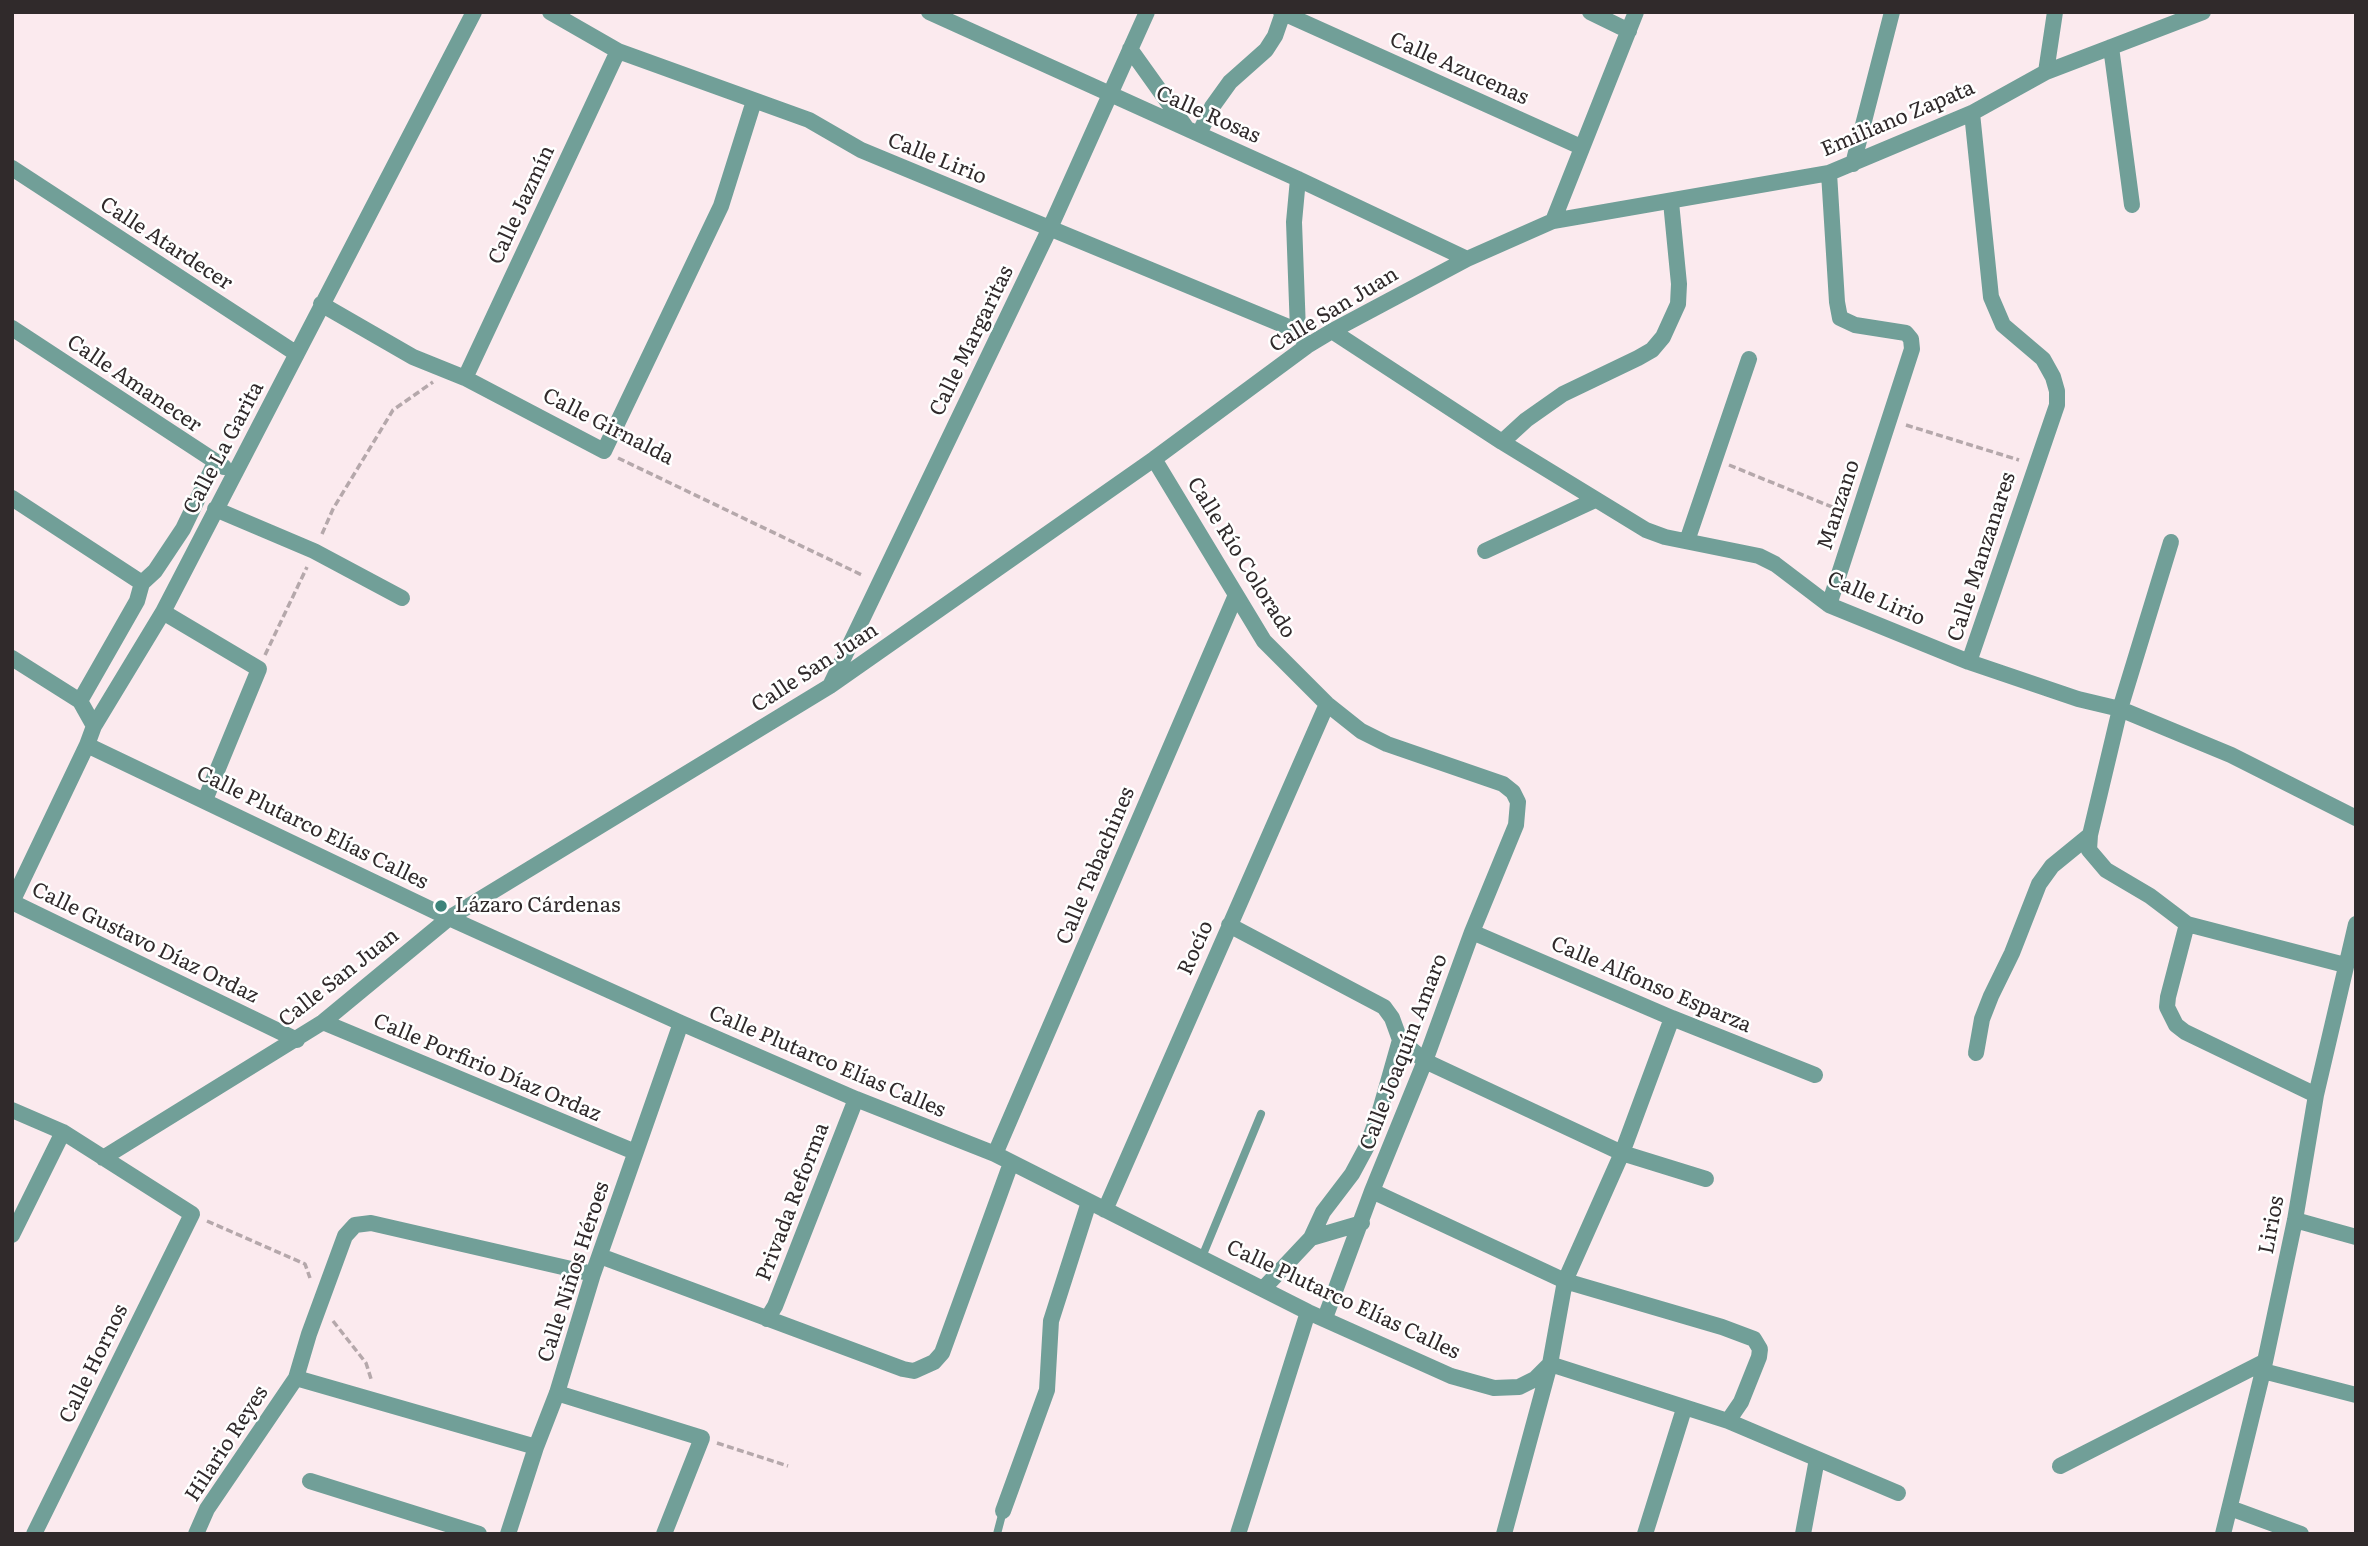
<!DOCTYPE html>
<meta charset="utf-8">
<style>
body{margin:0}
#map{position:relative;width:2368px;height:1546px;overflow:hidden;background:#fbeaee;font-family:Literata,serif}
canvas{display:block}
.frame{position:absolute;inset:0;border:14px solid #302a2b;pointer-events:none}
</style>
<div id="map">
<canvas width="2368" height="1546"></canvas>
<div class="frame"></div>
</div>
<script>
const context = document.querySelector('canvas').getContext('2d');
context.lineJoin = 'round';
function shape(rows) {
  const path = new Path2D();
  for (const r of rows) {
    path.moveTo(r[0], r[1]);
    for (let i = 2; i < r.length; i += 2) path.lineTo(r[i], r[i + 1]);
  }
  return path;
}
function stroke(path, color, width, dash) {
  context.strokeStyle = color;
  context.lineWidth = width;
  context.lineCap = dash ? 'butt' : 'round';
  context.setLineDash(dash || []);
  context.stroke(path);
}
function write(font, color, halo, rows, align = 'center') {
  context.font = font + ' Literata,serif';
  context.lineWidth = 5;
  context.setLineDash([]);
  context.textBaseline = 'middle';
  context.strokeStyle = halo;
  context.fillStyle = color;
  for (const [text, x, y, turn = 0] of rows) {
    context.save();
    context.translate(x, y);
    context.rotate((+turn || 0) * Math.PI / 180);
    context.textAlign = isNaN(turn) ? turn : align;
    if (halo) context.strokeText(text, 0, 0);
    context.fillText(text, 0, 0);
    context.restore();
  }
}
const path = shape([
 [1906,425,2019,460],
 [618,458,864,576],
 [1729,465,1842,511],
 [322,534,333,509,393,410,433,382],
 [265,655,307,567],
 [207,1221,305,1264,310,1278],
 [333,1321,366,1363,372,1382],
 [717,1443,788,1466]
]);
const lane = shape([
 [1202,1257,1261,1114],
 [997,1534,1003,1511]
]);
const street = shape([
 [550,12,618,51,809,120,861,150,1298,331,1307,346],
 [929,12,1298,179,1467,259],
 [1281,12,1581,147],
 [1590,12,1629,31],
 [2111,47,2132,205],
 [1130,49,1185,126],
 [2046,72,2055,12],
 [1199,134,1212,107,1230,82,1266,50,1275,36,1283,13],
 [1853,164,1892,12],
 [12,168,297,354],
 [1829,173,1837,302,1840,318,1855,325,1906,333,1911,339,1912,349,1829,605],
 [1553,221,1636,12],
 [321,304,413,357,465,378,604,451,721,206,754,101],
 [12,328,224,467],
 [1298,331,1294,222,1298,179],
 [1332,331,1502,442,1646,530,1665,537,1759,556,1775,564,1829,605,1969,662,2078,699,2120,709,2231,755,2356,818],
 [465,378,618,51],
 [1502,442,1526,420,1563,394,1638,358,1652,350,1663,337,1678,304,1679,284,1671,202],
 [1154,459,1264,641,1327,704,1361,731,1387,744,1503,784,1513,792,1518,802,1516,825,1472,932,1425,1061,1372,1191,1325,1318],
 [12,498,142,583],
 [215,509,314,551,402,598],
 [1687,541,1749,359],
 [2171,542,2120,709,2090,835,2089,850,2106,870,2150,896,2187,924,2345,965],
 [1485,551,1595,500],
 [163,612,259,669,205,800],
 [12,658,80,701,94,726],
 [1969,662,2057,405,2057,391,2053,377,2043,359,2003,325,1991,297,1972,113],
 [831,684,1050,228,1147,12],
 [80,701,137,601,142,583,155,571,183,529,215,463],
 [87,745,449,918,681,1023,856,1099,995,1154,1308,1312,1451,1376,1494,1388,1519,1387,1535,1379,1550,1364,1728,1421,1898,1493],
 [2187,924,2168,997,2167,1007,2176,1025,2185,1032,2316,1095],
 [1229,925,1384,1007,1392,1018,1400,1040,1425,1061,1622,1153,1706,1179],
 [1472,932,1672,1018,1815,1075],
 [323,1022,635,1152],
 [297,1040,12,902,87,745,94,726,163,612,474,12],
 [1976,1053,1982,1019,1991,996,2012,953,2039,884,2052,866,2090,835],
 [12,1110,63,1132,192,1214,34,1534],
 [995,1154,1236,595],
 [103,1158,323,1022,449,918,830,686,1154,459,1307,346,1332,331,1467,259,1553,221,1829,173,1972,113,2046,72,2203,12],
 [1372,1191,1565,1281,1722,1327,1754,1339,1760,1349,1759,1357,1741,1402,1728,1421],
 [1105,1210,1327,704],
 [2295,1220,2356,1237],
 [12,1235,63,1132],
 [1311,1238,1323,1212,1352,1174,1366,1148,1379,1114,1400,1040],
 [600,1256,903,1369,914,1371,934,1362,942,1353,1011,1163],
 [1263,1289,1311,1238,1362,1223],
 [767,1319,775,1306,856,1099],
 [2263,1371,2356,1395],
 [296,1378,536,1447],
 [557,1393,702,1438,664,1534],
 [2060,1466,2264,1362],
 [310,1481,479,1534],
 [2230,1508,2301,1534],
 [1003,1511,1047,1390,1051,1321,1089,1202],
 [196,1534,207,1509,296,1378,309,1334,345,1236,355,1225,371,1223,593,1274],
 [508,1534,536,1447,557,1393,593,1274,681,1023],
 [1238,1534,1308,1312],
 [1504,1534,1550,1364,1565,1281,1622,1153,1672,1018],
 [1645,1534,1684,1409],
 [1803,1534,1817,1459],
 [2223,1534,2263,1371,2295,1220,2316,1095,2356,924]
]);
const markers = [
 [441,906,7,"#3d837a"]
];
const streetNames = [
 ["Calle Azucenas",1459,69,24],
 ["Calle Rosas",1208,115,24],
 ["Emiliano Zapata",1898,119,-23],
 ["Calle Lirio",937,159,22],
 ["Calle Jazmín",522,205,-65],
 ["Calle Atardecer",166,244,33],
 ["Calle San Juan",1334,310,-31],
 ["Calle Margaritas",972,341,-64],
 ["Calle Amanecer",134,384,34],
 ["Calle Girnalda",608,427,27],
 ["Calle La Garita",224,448,-62],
 ["Manzano",1839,505,-72],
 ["Calle Manzanares",1982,557,-72],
 ["Calle Río Colorado",1241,558,58],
 ["Calle Lirio",1876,599,24],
 ["Calle San Juan",815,668,-33],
 ["Calle Plutarco Elías Calles",312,828,26],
 ["Calle Tabachines",1096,866,-67],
 ["Calle Gustavo Díaz Ordaz",145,943,26],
 ["Rocío",1196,948,-66],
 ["Calle San Juan",339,978,-38],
 ["Calle Alfonso Esparza",1651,985,23],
 ["Calle Joaquín Amaro",1404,1052,-69],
 ["Calle Plutarco Elías Calles",827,1062,23],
 ["Calle Porfirio Díaz Ordaz",487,1068,23],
 ["Privada Reforma",793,1202,-69],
 ["Lirios",2272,1225,-79],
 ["Calle Niños Héroes",574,1272,-72],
 ["Calle Plutarco Elías Calles",1343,1300,25],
 ["Calle Hornos",94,1364,-64],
 ["Hilario Reyes",227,1444,-57]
];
const poiNames = [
 ["Lázaro Cárdenas",455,906]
];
stroke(path, '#b5a8ab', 3.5, [7, 3.5]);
stroke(lane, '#719f98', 8);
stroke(street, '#719f98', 16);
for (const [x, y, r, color] of markers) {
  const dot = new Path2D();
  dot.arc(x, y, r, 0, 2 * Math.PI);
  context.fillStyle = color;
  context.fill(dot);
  stroke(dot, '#fff', 2.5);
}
write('21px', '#302a2b', '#fff', streetNames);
write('21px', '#302a2b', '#fff', poiNames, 'left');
</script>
